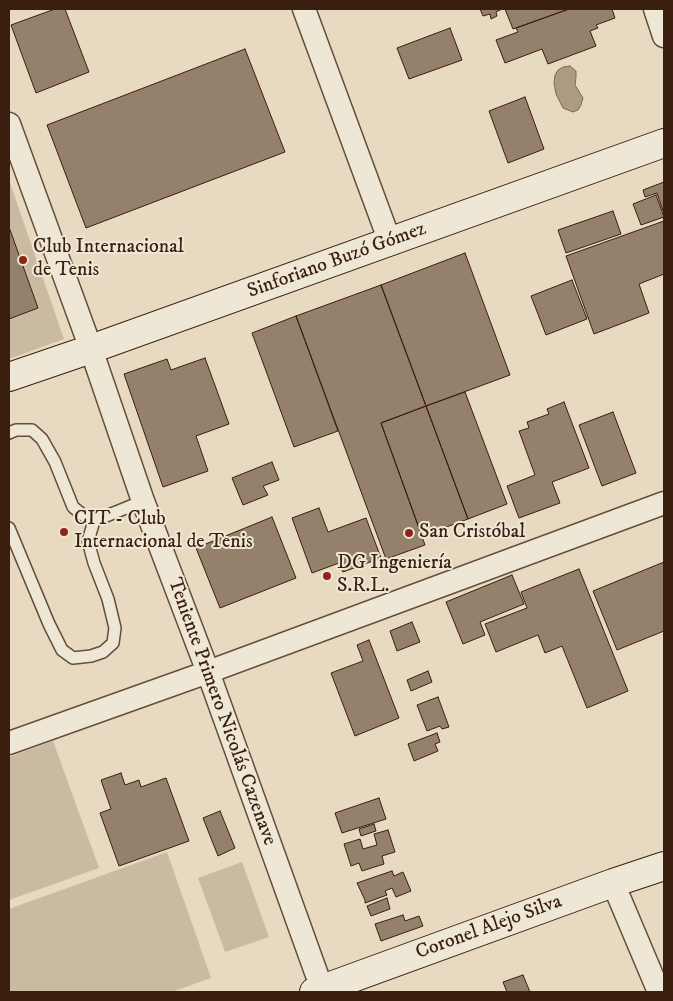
<!DOCTYPE html>
<meta charset="utf-8">
<style>
body{margin:0}
#map{position:relative;width:673px;height:1001px;overflow:hidden;background:#e7dac0;font-family:"IM FELL DW Pica",serif}
canvas{display:block}
.frame{position:absolute;inset:0;border:10px solid #3a1e0e;pointer-events:none}
</style>
<div id="map">
<canvas width="673" height="1001"></canvas>
<div class="frame"></div>
</div>
<script>
const context = document.querySelector('canvas').getContext('2d');
context.lineJoin = 'round';
function fill(path, color) {
  context.fillStyle = color;
  context.fill(path, 'evenodd');
}
function shape(rows) {
  const path = new Path2D();
  for (const r of rows) {
    path.moveTo(r[0], r[1]);
    for (let i = 2; i < r.length; i += 2) path.lineTo(r[i], r[i + 1]);
  }
  return path;
}
function stroke(path, color, width, dash) {
  context.strokeStyle = color;
  context.lineWidth = width;
  context.lineCap = dash ? 'butt' : 'round';
  context.setLineDash(dash || []);
  context.stroke(path);
}
function write(font, color, halo, rows, align = 'center') {
  context.font = font + ' "IM FELL DW Pica",serif';
  context.lineWidth = 4;
  context.setLineDash([]);
  context.textBaseline = 'middle';
  context.strokeStyle = halo;
  context.fillStyle = color;
  for (const [text, x, y, turn = 0] of rows) {
    context.save();
    context.translate(x, y);
    context.rotate((+turn || 0) * Math.PI / 180);
    context.textAlign = isNaN(turn) ? turn : align;
    if (halo) context.strokeText(text, 0, 0);
    context.fillText(text, 0, 0);
    context.restore();
  }
}
const green = shape([
 [9,180,64,339,9,359],
 [53,741,99,868,9,900,9,757],
 [167,852,211,978,172,992,9,992,9,909],
 [242,862,269,937,225,952,198,878]
]);
const water = shape([
 [570,66,576,71,576,77,575,85,583,98,581,105,578,110,573,112,563,108,556,94,554,83,555,75,558,70,563,67,570,66]
]);
const building = shape([
 [55,9,65,9,89,72,36,93,11,25,55,9],
 [480,9,502,9,496,12,497,16,491,19,490,14,483,16,480,9],
 [505,9,569,9,513,29,505,9],
 [569,9,612,9,615,18,596,25,598,28,590,31,596,46,548,64,542,49,505,63,496,40,518,32,516,28,569,9],
 [450,28,462,60,409,79,397,48,450,28],
 [245,49,285,152,86,228,47,125,245,49],
 [525,97,544,149,508,163,489,111,525,97],
 [664,182,664,210,663,211,657,193,645,197,643,190,664,182],
 [656,195,664,217,641,225,633,204,656,195],
 [613,211,621,234,566,253,558,230,613,211],
 [664,221,664,274,639,284,649,313,594,334,566,256,664,221],
 [9,227,38,308,9,319,9,227],
 [465,253,510,375,426,406,381,285,465,253],
 [572,280,587,319,546,335,531,296,572,280],
 [381,285,426,406,381,423,425,545,386,559,296,316,381,285],
 [296,316,338,431,294,447,252,333,296,316],
 [205,358,229,424,196,436,208,471,163,487,124,374,167,359,171,370,205,358],
 [465,392,507,504,468,519,426,406,465,392],
 [564,402,589,468,552,482,560,503,519,518,507,486,535,475,519,431,529,428,527,422,549,414,547,409,564,402],
 [426,406,468,519,422,536,381,423,426,406],
 [613,412,636,473,602,486,579,425,613,412],
 [272,462,279,480,263,486,268,495,243,505,232,478,272,462],
 [319,508,328,532,366,518,381,558,343,572,339,563,312,573,292,518,319,508],
 [272,517,296,578,220,608,196,548,272,517],
 [664,562,664,631,617,650,593,591,664,562],
 [579,569,628,691,587,708,562,646,545,653,538,635,496,652,485,624,527,608,521,592,579,569],
 [512,575,524,604,480,622,485,635,463,644,446,602,512,575],
 [412,622,420,642,397,651,390,631,412,622],
 [369,640,399,718,355,736,331,673,363,661,357,645,369,640],
 [428,671,432,682,411,691,407,680,428,671],
 [438,697,449,727,442,729,440,726,427,731,417,705,438,697],
 [437,733,440,742,435,744,438,751,414,761,408,744,437,733],
 [121,773,125,785,139,780,141,787,166,778,189,841,119,866,100,813,111,809,101,780,121,773],
 [379,798,386,819,342,833,335,813,379,798],
 [220,811,235,848,218,856,203,818,220,811],
 [374,824,376,831,361,836,359,829,374,824],
 [388,830,395,852,382,856,384,864,362,871,359,863,351,866,344,844,360,839,363,849,377,845,374,834,388,830],
 [392,871,394,876,403,872,411,891,396,897,392,888,385,891,387,895,365,903,365,900,357,883,392,871],
 [387,898,390,909,371,916,367,906,387,898],
 [403,915,405,921,419,916,423,926,381,941,375,924,403,915],
 [523,975,530,992,507,992,503,982,523,975]
]);
const lane = shape([
 [9,433,16,430,32,430,42,439,55,462,73,507,83,515,94,521],
 [9,528,49,624,62,650,73,658,91,656,103,652,113,643,115,628,108,599,94,563,88,541,94,521,143,501]
]);
const street = shape([
 [304,9,390,242],
 [655,9,664,36],
 [9,124,91,349,143,501,208,672,322,989],
 [9,743,208,672,664,503],
 [613,883,659,992]
]);
const secondary = shape([
 [9,377,91,349,664,143],
 [314,992,613,883,664,866]
]);
const markers = [
 [23,260,5,"#8f2418"],
 [64,532,5,"#8f2418"],
 [409,533,5,"#8f2418"],
 [327,576,5,"#8f2418"]
];
const poiNames = [
 ["Club Internacional",33,248],
 ["de Tenis",33,271],
 ["CIT - Club",74,520],
 ["Internacional de Tenis",74,543],
 ["San Cristóbal",419,533],
 ["DG Ingeniería",337,564],
 ["S.R.L.",337,587]
];
const streetNames = [
 ["Sinforiano Buzó Gómez",337,261,-20],
 ["Teniente Primero Nicolás Cazenave",221,712,70],
 ["Coronel Alejo Silva",489,928,-20]
];
fill(green, '#cabaa2');
fill(water, '#ac9a83');
stroke(water, '#7e6854', 1);
fill(building, '#94806b');
stroke(building, '#3a1e0e', 1);
stroke(lane, '#654d3a', 14);
stroke(street, '#654d3a', 25);
stroke(secondary, '#3a1e0e', 30);
stroke(lane, '#efe7d6', 11);
stroke(street, '#efe7d6', 22);
stroke(secondary, '#efe7d6', 28);
for (const [x, y, r, color] of markers) {
  const dot = new Path2D();
  dot.arc(x, y, r, 0, 2 * Math.PI);
  context.fillStyle = color;
  context.fill(dot);
  stroke(dot, '#efe7d6', 2);
}
write('20px', '#3a1e0e', '#efe7d6', poiNames, 'left');
write('20px', '#3a1e0e', '#efe7d6', streetNames);
</script>
